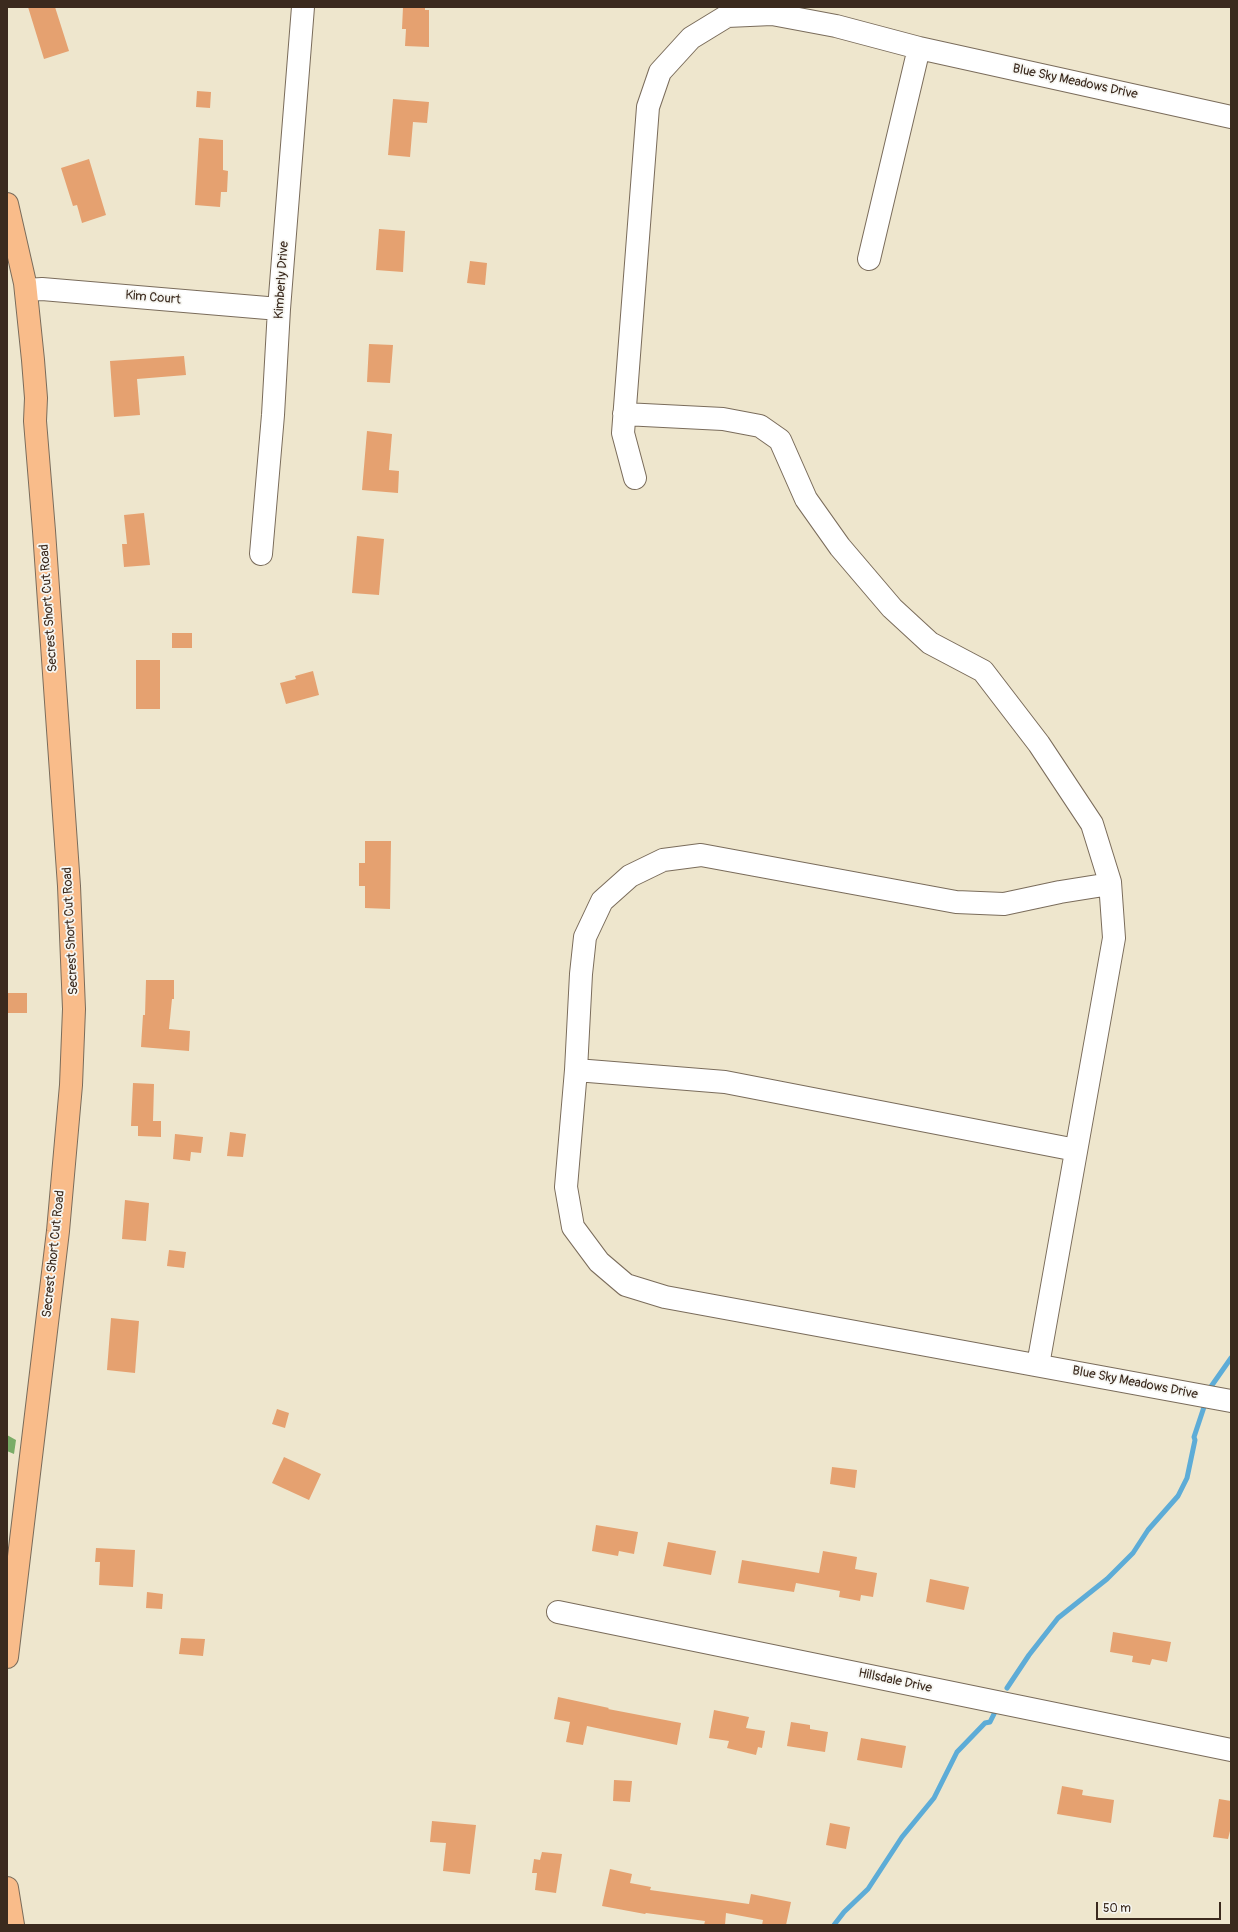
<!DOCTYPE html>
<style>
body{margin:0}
#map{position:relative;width:1238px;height:1932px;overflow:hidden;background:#eee6cd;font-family:Pangolin,sans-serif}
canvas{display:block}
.frame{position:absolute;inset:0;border:8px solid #3b2a1e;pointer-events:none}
.scale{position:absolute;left:1096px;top:1902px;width:125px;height:18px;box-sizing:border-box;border:2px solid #3b2a1e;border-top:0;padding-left:5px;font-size:12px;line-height:14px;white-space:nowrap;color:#3b2a1e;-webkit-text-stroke:3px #f6f6f2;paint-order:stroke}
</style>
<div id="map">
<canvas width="1238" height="1932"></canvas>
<div class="frame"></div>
<div class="scale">50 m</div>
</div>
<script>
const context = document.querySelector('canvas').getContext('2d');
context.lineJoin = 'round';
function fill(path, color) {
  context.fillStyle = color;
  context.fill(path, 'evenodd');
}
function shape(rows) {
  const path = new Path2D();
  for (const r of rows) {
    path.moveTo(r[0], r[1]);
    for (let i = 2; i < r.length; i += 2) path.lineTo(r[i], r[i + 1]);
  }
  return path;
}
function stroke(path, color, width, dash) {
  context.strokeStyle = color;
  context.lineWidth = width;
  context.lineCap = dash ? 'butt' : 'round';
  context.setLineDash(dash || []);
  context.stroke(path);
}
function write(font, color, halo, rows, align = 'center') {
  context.font = font + ' Pangolin,sans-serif';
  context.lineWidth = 3.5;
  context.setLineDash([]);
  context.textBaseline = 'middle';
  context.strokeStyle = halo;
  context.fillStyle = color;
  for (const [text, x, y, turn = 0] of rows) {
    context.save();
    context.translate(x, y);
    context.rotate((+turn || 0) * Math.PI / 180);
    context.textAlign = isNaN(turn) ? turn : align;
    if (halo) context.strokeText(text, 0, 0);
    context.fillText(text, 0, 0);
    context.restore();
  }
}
const forest = shape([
 [7,1435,16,1440,14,1454,7,1451]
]);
const stream = shape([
 [1210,1388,1231,1358],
 [1007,1688,1029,1655,1058,1618,1107,1579,1133,1553,1148,1530,1178,1496,1187,1478,1195,1440,1194,1437,1204,1407],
 [834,1925,844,1912,868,1889,902,1837,934,1798,957,1752,985,1723,990,1722,997,1708]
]);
const building = shape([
 [28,7,55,7,69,51,44,59],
 [403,7,425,7,425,10,429,10,429,47,405,46,406,29,402,29],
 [197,91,211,92,210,108,196,107],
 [393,99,429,102,427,123,413,122,410,157,388,155],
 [199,138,223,140,223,170,228,171,227,192,221,192,220,207,195,205],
 [89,159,106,215,82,223,77,205,73,206,61,168],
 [379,229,405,231,403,272,376,270],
 [470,261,487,263,485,285,467,283],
 [369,344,393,345,390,383,367,382],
 [184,356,186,375,137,379,140,415,114,417,110,361],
 [367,431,392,434,389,470,399,471,398,493,362,490],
 [144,513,150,565,124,567,122,544,127,544,124,515],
 [357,536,384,539,379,595,352,593],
 [172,633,192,633,192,648,172,648],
 [136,660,160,660,160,709,136,709],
 [313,671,319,695,286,704,280,683,296,679,295,676],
 [365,841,391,841,390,909,365,908,365,886,359,886,359,863,365,863],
 [146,980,174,980,174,999,172,999,169,1029,190,1031,189,1051,141,1047,143,1015,145,1015],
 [7,993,27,993,27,1013,7,1013],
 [133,1083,154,1084,153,1121,161,1121,161,1137,138,1136,138,1126,131,1126],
 [230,1132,246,1134,243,1157,227,1156],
 [175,1134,203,1137,201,1153,191,1152,190,1161,173,1159],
 [125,1200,149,1203,146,1241,122,1239],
 [169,1250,186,1252,184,1268,167,1266],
 [111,1318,139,1321,135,1373,107,1370],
 [277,1409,289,1413,285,1428,272,1424],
 [284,1457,321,1474,309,1500,272,1483],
 [832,1467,857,1470,855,1488,830,1484],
 [596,1525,638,1532,634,1554,619,1551,618,1556,592,1551],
 [668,1542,716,1551,711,1575,663,1566],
 [96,1548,135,1550,133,1587,99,1585,100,1562,95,1562],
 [823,1551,857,1557,855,1569,877,1573,873,1597,861,1595,860,1601,839,1597,840,1591,796,1583,794,1592,738,1583,742,1560,819,1573],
 [930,1579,969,1587,964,1610,926,1602],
 [147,1592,163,1594,162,1609,146,1608],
 [1113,1632,1171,1642,1167,1662,1152,1659,1150,1665,1132,1662,1133,1656,1110,1652],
 [181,1638,205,1639,203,1656,179,1654],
 [558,1697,609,1708,608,1709,681,1723,677,1745,587,1726,583,1745,566,1742,570,1722,554,1719],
 [714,1710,749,1717,746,1728,765,1731,762,1748,758,1747,756,1755,727,1748,729,1741,709,1738],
 [791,1722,810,1725,810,1729,828,1732,825,1752,787,1746],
 [861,1738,906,1746,902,1768,857,1760],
 [614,1780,632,1781,630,1802,613,1801],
 [1062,1786,1083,1790,1082,1795,1114,1800,1111,1823,1057,1814],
 [1219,1799,1231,1801,1231,1831,1230,1831,1228,1839,1213,1837],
 [432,1821,476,1825,470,1874,443,1871,446,1843,430,1842],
 [830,1823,850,1827,846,1849,826,1845],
 [542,1852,562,1854,556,1893,535,1890,537,1873,532,1873,534,1859,540,1860],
 [610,1869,632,1874,630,1883,651,1887,650,1890,749,1904,751,1894,791,1902,786,1925,762,1925,763,1920,726,1913,725,1925,704,1925,705,1921,646,1913,645,1914,602,1906]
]);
const minor = shape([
 [869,259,919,48],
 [26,290,42,289,279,309],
 [624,414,723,419,760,426,780,440,806,499,840,547,892,608,930,643,983,671,1039,744,1092,824,1110,882,1114,938,1038,1365],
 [635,478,623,433,648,107,660,72,691,38,727,16,772,14,836,26,919,48,1231,117],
 [261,554,273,415,279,309,303,7],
 [1110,884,1060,892,1004,904,956,902,701,855,663,860,630,876,602,901,585,937,581,974,576,1070,566,1187,573,1227,599,1262,626,1285,665,1297,1231,1401],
 [576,1070,725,1082,1076,1150],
 [558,1612,1231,1750]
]);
const major = shape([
 [7,204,25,283,33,360,36,398,35,421,44,531,69,886,74,1009,71,1085,58,1231,7,1657],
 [7,1888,13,1925]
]);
const streetNames = [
 ["Blue Sky Meadows Drive",1075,82,12],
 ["Kimberly Drive",282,280,-86],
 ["Kim Court",153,298,5],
 ["Secrest Short Cut Road",49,608,-94],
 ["Secrest Short Cut Road",71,931,-93],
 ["Secrest Short Cut Road",54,1254,-84],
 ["Blue Sky Meadows Drive",1135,1383,11],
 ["Hillsdale Drive",895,1681,12]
];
fill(forest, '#7aac67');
stroke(stream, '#5dacd7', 5);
fill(building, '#e5a170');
stroke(minor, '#7a6c5b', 24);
stroke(major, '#7a6c5b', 24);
stroke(minor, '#fff', 22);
stroke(major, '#f9bc8a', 22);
write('13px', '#3b2a1e', '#f6f6f2', streetNames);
</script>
